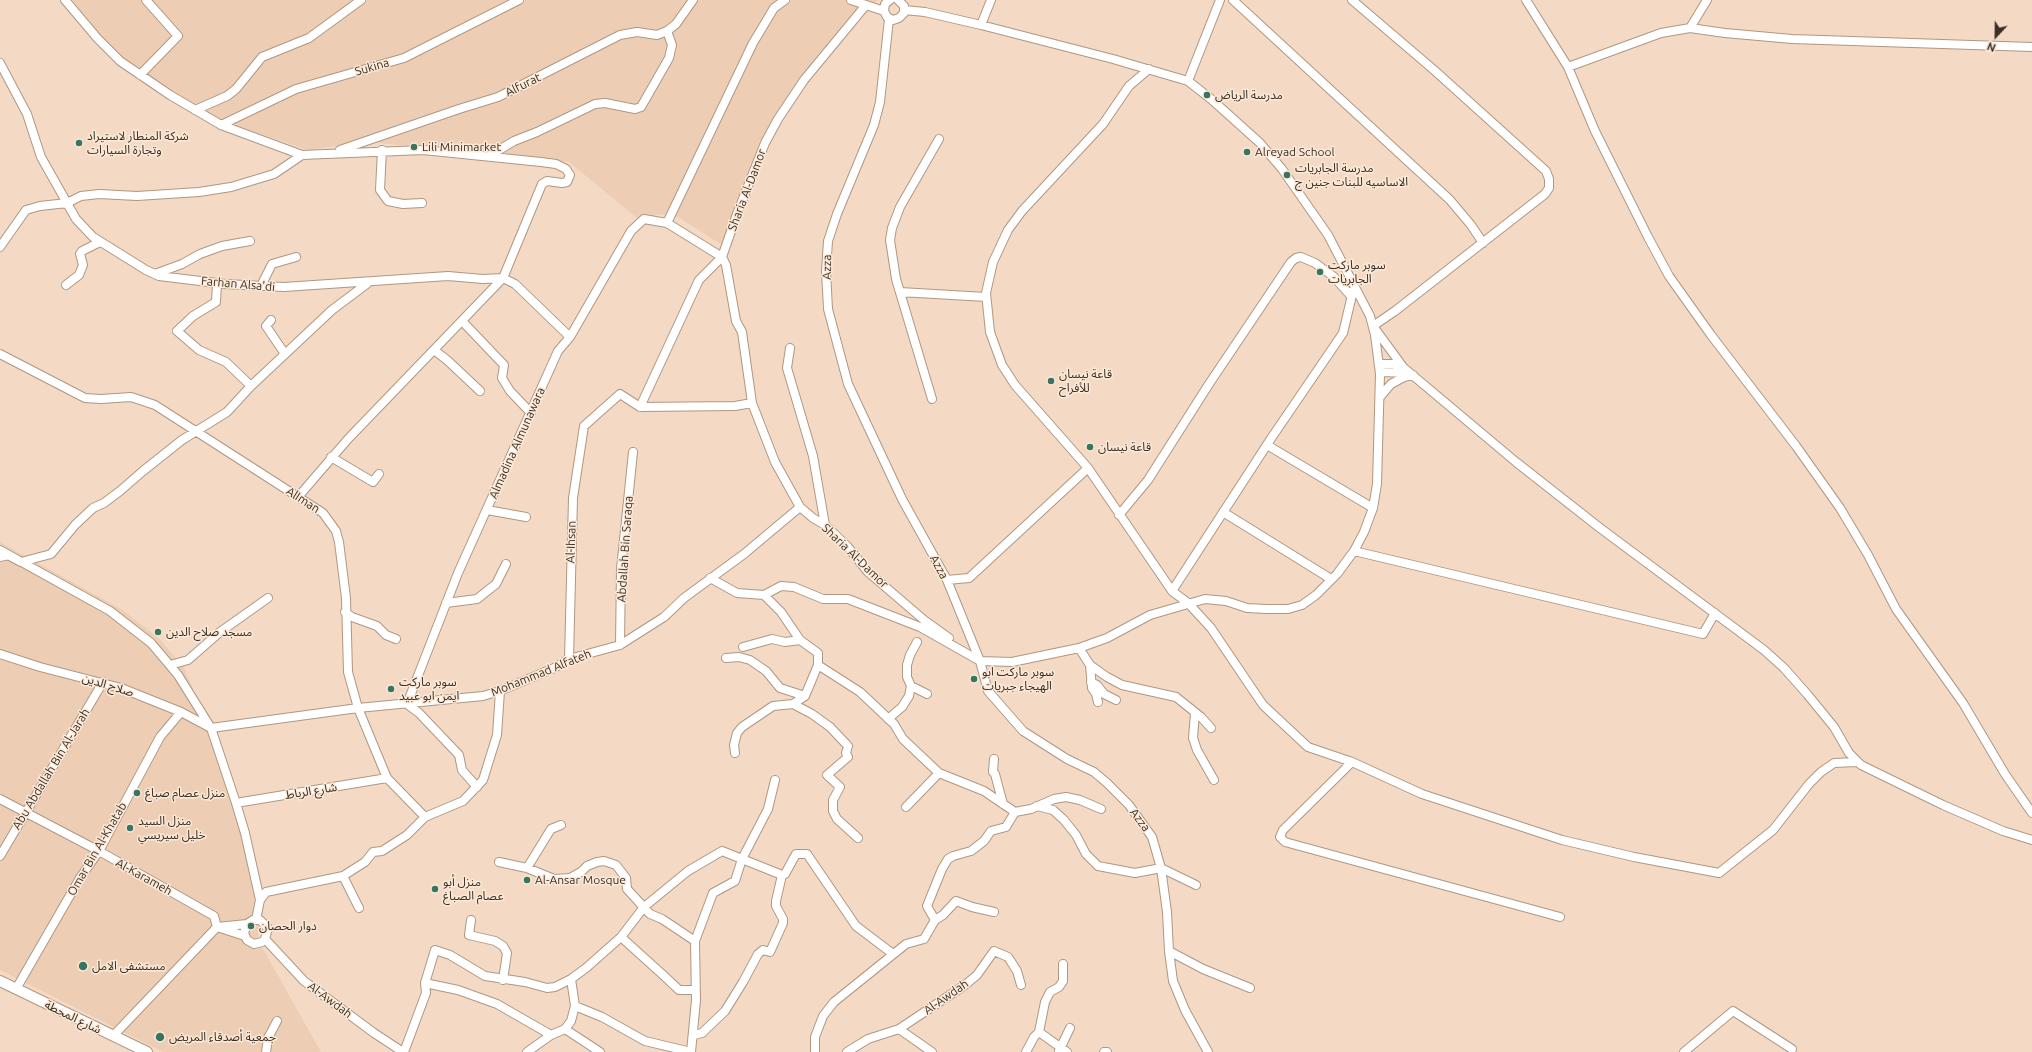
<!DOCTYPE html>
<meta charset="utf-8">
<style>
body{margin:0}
#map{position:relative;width:2032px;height:1052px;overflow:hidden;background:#f4dac5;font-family:Ubuntu,sans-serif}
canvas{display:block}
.north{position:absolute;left:1976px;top:16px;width:40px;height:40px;-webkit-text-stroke:3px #fde9d7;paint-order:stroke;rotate:202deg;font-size:11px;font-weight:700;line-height:16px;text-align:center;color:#382f26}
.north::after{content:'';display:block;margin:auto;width:14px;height:18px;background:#382f26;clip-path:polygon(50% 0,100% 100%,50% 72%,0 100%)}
</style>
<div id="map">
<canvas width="2032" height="1052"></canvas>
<div class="north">N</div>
</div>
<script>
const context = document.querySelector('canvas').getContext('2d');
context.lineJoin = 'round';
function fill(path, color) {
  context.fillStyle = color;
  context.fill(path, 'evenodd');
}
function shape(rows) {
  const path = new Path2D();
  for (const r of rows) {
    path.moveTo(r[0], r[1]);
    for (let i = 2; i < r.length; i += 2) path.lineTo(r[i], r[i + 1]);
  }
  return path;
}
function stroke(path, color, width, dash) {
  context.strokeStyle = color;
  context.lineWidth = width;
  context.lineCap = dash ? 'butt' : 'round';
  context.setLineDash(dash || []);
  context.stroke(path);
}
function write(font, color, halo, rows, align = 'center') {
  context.font = font + ' Ubuntu,"Noto Sans Arabic",sans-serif';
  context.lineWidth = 3;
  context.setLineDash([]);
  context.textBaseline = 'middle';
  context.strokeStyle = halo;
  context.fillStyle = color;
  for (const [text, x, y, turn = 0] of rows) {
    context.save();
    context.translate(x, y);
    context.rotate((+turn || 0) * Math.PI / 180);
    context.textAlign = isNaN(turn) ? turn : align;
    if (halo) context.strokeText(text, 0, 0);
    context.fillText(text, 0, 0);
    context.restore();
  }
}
const built = shape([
 [72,0,878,0,822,52,782,109,725,247,678,217,661,214,638,219,569,162,369,142,308,150,220,120,115,54],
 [0,542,121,609,159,638,184,668,236,790,260,890,258,940,321,1052,163,1052,0,970]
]);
const minor = shape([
 [65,0,98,39,120,61,170,95,221,125,302,155],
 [851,0,884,11],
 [890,0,885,4,884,11,887,17,893,20,899,18,904,13,904,6,898,0],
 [1233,0,1450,200,1471,225,1483,243],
 [1352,0,1434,70,1546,171,1549,179,1549,188,1545,194,1395,311,1373,326,1403,367],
 [1526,0,1568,67,1595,131,1648,237,1669,276,1711,335,1796,446,1840,508,1868,555,1896,609,1963,703,2005,774,2032,813],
 [889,19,880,102,874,125,837,214,828,241,826,271,828,309,848,384,902,499,947,580,980,661,988,691,1023,731,1067,759,1094,772,1107,783,1129,805,1152,837,1161,868,1167,912,1169,951,1173,981,1185,1010,1208,1052],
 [981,25,991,0],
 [1690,28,1707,0],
 [0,63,27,114,41,157,76,219,93,237,146,270,159,276,225,284,284,287,448,276,483,279,503,278,515,284,570,337],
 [1568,67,1661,33,1690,28,1725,33,1792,39,2032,47],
 [1149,69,1129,86,1103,124,1022,211,1008,230,993,262,986,293,990,332,1002,365,1015,385,1088,468,1172,591,1188,603,1211,628,1263,705,1308,747,1352,762,1422,794,1562,840,1634,857,1719,873,1773,830,1809,784,1821,772,1834,763,1857,762],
 [140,75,178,36,146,0],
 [1188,81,1220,0],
 [195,110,227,96,236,89,262,57,309,38,361,0],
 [221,125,296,89,404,58,519,0],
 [340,150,459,109,498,97,620,35,637,32,657,35,667,31,676,24,693,0],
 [382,150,380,190,388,201,403,204,422,203],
 [489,156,514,141,537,132,595,104,605,103,635,109,641,107,669,58,672,45,667,31],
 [667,223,753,43,774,8,785,0],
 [0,247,26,210,40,206,67,203,81,196,99,194,137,196,199,192,231,187,274,174,302,155,423,150,541,162,556,164,566,169,570,175,567,182,562,183,547,181,542,184,503,278,348,439,298,497],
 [155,274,182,264,200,254,222,246,250,241],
 [217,283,216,302,193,316,177,331,199,350,226,362,251,386],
 [66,285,79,275,83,265,80,254,82,251,100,242],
 [261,286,272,264,296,257],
 [900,292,986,297],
 [271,320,266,326,285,354],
 [462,321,504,365,502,378,510,391,531,413],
 [790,348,787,368,813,456,825,525],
 [434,350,447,360,480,391],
 [0,354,85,398,101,399,131,397,155,405,323,513,336,531,339,542,346,598,348,672,358,708,387,778,425,817,463,801,483,780,497,735,500,691],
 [1379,364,1393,364,1404,368,1516,462,1600,528,1764,650,1784,668,1807,694,1834,727,1849,753,1861,765,1943,805,2003,831,2032,840],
 [1380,372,1409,373],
 [1380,397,1391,384,1404,377,1413,375],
 [932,399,896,279,890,240,892,228,900,207,939,139],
 [752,403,742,332,736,321,726,265,722,257,737,214,765,143,778,119,804,80,866,5],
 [640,407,735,406,752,403,775,462,800,507,813,518,825,525,847,546,868,572,924,620,949,638],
 [640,407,699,280,722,257],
 [1267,445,1373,508],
 [331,457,373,482,379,474],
 [487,510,526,517],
 [1223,512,1331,579],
 [1119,515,1148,480,1209,384,1291,262,1296,258,1301,257,1315,263,1334,277,1351,296],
 [0,550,110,611,151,643,178,675,211,728,236,803,245,833,260,900,256,920],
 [1354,551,1703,634,1715,613],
 [0,557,8,555,21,562,51,554,75,525,93,508,104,503,120,491,143,471,182,440,227,412,251,386,332,310,368,283],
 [710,578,737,593,764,595,781,586,794,587,823,599,848,599,920,627,980,661,1012,662,1079,648,1107,638,1150,615,1205,599,1226,601,1247,608,1267,609,1288,609,1302,605,1316,595,1337,574,1354,551,1364,532,1373,508,1377,484,1380,374,1375,335,1370,316,1328,235,1282,169,1260,143,1211,99,1188,81,1113,59,981,25,925,12,904,10],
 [947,580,969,578,1088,468],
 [1172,591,1272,437,1343,333,1353,291],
 [764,595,781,612,800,640,818,653,818,665,860,692,894,724,903,739,939,773,984,791,1015,812,1031,809,1054,799,1066,797,1080,800,1101,809],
 [446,603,477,599,496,584,506,564],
 [345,612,352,617,377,626,386,635,396,639],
 [620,645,621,569,633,452],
 [743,647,772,639,785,642,800,640],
 [1079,648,1090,665,1107,677,1122,685,1176,697,1201,717,1211,728],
 [0,654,40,667,121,688,181,712,211,728,358,708,483,696,500,691,554,668,569,659,620,645,664,617,684,598,744,554,800,507],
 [726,658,739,657,750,660,766,671,780,688,805,696],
 [569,659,573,498,584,426,620,394,640,407],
 [170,665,188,660,220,632,268,598],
 [1090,665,1092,688,1096,694,1098,702],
 [1091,682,1097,685,1104,694,1116,700],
 [911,686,927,694],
 [793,704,812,714,830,727,848,746,846,753,848,757,827,775,840,787,833,800,833,811,837,819,858,838],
 [1195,713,1193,738,1197,750,1214,780],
 [888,719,902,707,909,696,911,686,907,677,907,665,910,655,917,642],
 [735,753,734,745,737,733,742,727,773,706,793,704,805,696,818,665],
 [994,759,993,772,995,774,1003,804],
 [1352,762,1283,830,1280,837,1285,842,1560,917],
 [477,787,462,770,459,755,419,713,407,704,458,573,558,351,570,337,631,231,644,219,667,223,722,257],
 [0,799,99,851,214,916,217,927],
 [236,803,387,778],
 [1037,806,1053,810,1064,820,1076,835,1086,854,1098,866,1135,873,1161,868,1196,885],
 [906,807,939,773],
 [0,856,103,682],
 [499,862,527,868,554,879,570,878,581,872,587,866,597,862,604,861,616,865,626,878,627,889,650,914,662,919,695,941],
 [527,868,551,829,561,825],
 [343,876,359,908],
 [260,900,266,892,343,876,365,862,373,852,382,851,407,835,425,817],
 [471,920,469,935,495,941,503,946,507,953,503,980],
 [935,920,943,915,956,901,972,907,994,912],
 [217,927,247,924,253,920,260,920,268,928,265,939,262,942,254,944,247,940,244,933,247,924],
 [220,928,245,936],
 [621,937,662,974,679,990,695,990],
 [265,939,304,981,374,1033,403,1052],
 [1169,951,1203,969,1250,988],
 [571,979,586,968,621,937,644,907,688,871,722,851,782,875,785,874,796,854,807,854,856,926,893,954],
 [425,983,458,990,497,1004,551,1035],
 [16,989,80,878,99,851,160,737,181,712],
 [565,1029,600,1052],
 [899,1029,932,1052],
 [1039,1032,1067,1052],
 [694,1035,702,1033,725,1011,743,982,758,954,763,950,770,952,783,923,783,919,776,906,776,901,782,875],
 [113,1036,217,927],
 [1059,1051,1070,1028],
 [266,1052,268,1038,277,1021],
 [404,1052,426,993,425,983,435,950,450,955,485,976,525,982,547,988,555,987,571,979,575,1006,602,1017,645,1041,691,1052],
 [527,1052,551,1035,565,1029,571,1021,575,1006],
 [691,1052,696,1000,695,941,713,893,735,881,742,859,768,809,775,780],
 [815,1052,815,1037,823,1016,834,1002,906,944,924,939,935,920,927,906,942,869,948,859,953,856,971,851,984,841,991,831,1006,827,1015,812],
 [847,1052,868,1039,899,1029,965,985,977,975,994,951,1008,957,1017,971,1021,985],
 [1026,1052,1034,1037,1039,1032,1045,1002,1050,992,1059,987,1063,981,1063,964],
 [1104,1052,1107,1052],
 [1684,1052,1733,1011,1792,1049]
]);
const major = shape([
 [0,981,147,1052]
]);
const markers = [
 [1207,95,4,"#367562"],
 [79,143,4,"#367562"],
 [414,147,4,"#367562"],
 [1247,152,4,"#367562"],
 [1287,175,4,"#367562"],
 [1320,272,4,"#367562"],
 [1051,381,4,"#367562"],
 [1090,447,4,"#367562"],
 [158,632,4,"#367562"],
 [974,679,4,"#367562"],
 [391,689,4,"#367562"],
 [137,793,4,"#367562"],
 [130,828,4,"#367562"],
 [527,880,4,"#367562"],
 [435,889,4,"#367562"],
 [251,926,4,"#367562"],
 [83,966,5,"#367562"],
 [160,1037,5,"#367562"]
];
const streetNames = [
 ["Sukina",372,67,-16],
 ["Alfurat",523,85,-26],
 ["Sharia Al-Damor",747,190,-69],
 ["Azza",827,267,-89],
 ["Farhan Alsa'di",238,284,5],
 ["Almadina Almunawara",517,443,-66],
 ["AlIman",303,500,33],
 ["Al-Ihsan",571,542,-88],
 ["Abdallah Bin Saraqa",625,549,-86],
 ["Sharia Al-Damor",855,556,44],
 ["Azza",939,567,62],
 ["Mohammad Alfateh",541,673,-22],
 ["صلاح الدين",108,685,17],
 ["Abu Abdallah Bin Al-Jarah",51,769,-59],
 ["شارع الرباط",311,791,-9],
 ["Azza",1140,820,53],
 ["Omar Bin Al-Khatab",97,849,-60],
 ["Al-Karameh",144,877,29],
 ["Al-Awdah",946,997,-35],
 ["Al-Awdah",330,1000,37],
 ["شارع المحطة",73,1017,26]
];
const poiNames = [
 ["مدرسة الرياض",1215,95],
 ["شركة المنطار لاستيراد",87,136],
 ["وتجارة السيارات",87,150],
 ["Lili Minimarket",422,147],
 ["Alreyad School",1255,152],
 ["مدرسة الجابريات",1295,168],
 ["الاساسيه للبنات جنين ج",1295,182],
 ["سوبر ماركت",1328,265],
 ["الجابريات",1328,279],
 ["قاعة نيسان",1059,374],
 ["للأفراح",1059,388],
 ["قاعة نيسان",1098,447],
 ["مسجد صلاح الدين",166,632],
 ["سوبر ماركت ابو",982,672],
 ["الهيجاء جبريات",982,686],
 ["سوبر ماركت",399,682],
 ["ايمن ابو عبيد",399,696],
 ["منزل عصام صباغ",145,793],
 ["منزل السيد",138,821],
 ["خليل سيريسي",138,835],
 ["Al-Ansar Mosque",535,880],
 ["منزل أبو",443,882],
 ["عصام الصباغ",443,896],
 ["دوار الحصان",259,926],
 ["مستشفى الامل",92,966],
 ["جمعية أصدقاء المريض",169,1037]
];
fill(built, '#edceb4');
stroke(minor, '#af9783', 10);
stroke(major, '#af9783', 12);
stroke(minor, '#fff', 8);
stroke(major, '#fff', 10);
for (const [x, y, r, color] of markers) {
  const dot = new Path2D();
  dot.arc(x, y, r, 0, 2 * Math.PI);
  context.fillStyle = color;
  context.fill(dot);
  stroke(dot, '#fde9d7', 1.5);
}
write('12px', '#382f26', '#fde9d7', streetNames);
write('12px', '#382f26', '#fde9d7', poiNames, 'left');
</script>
